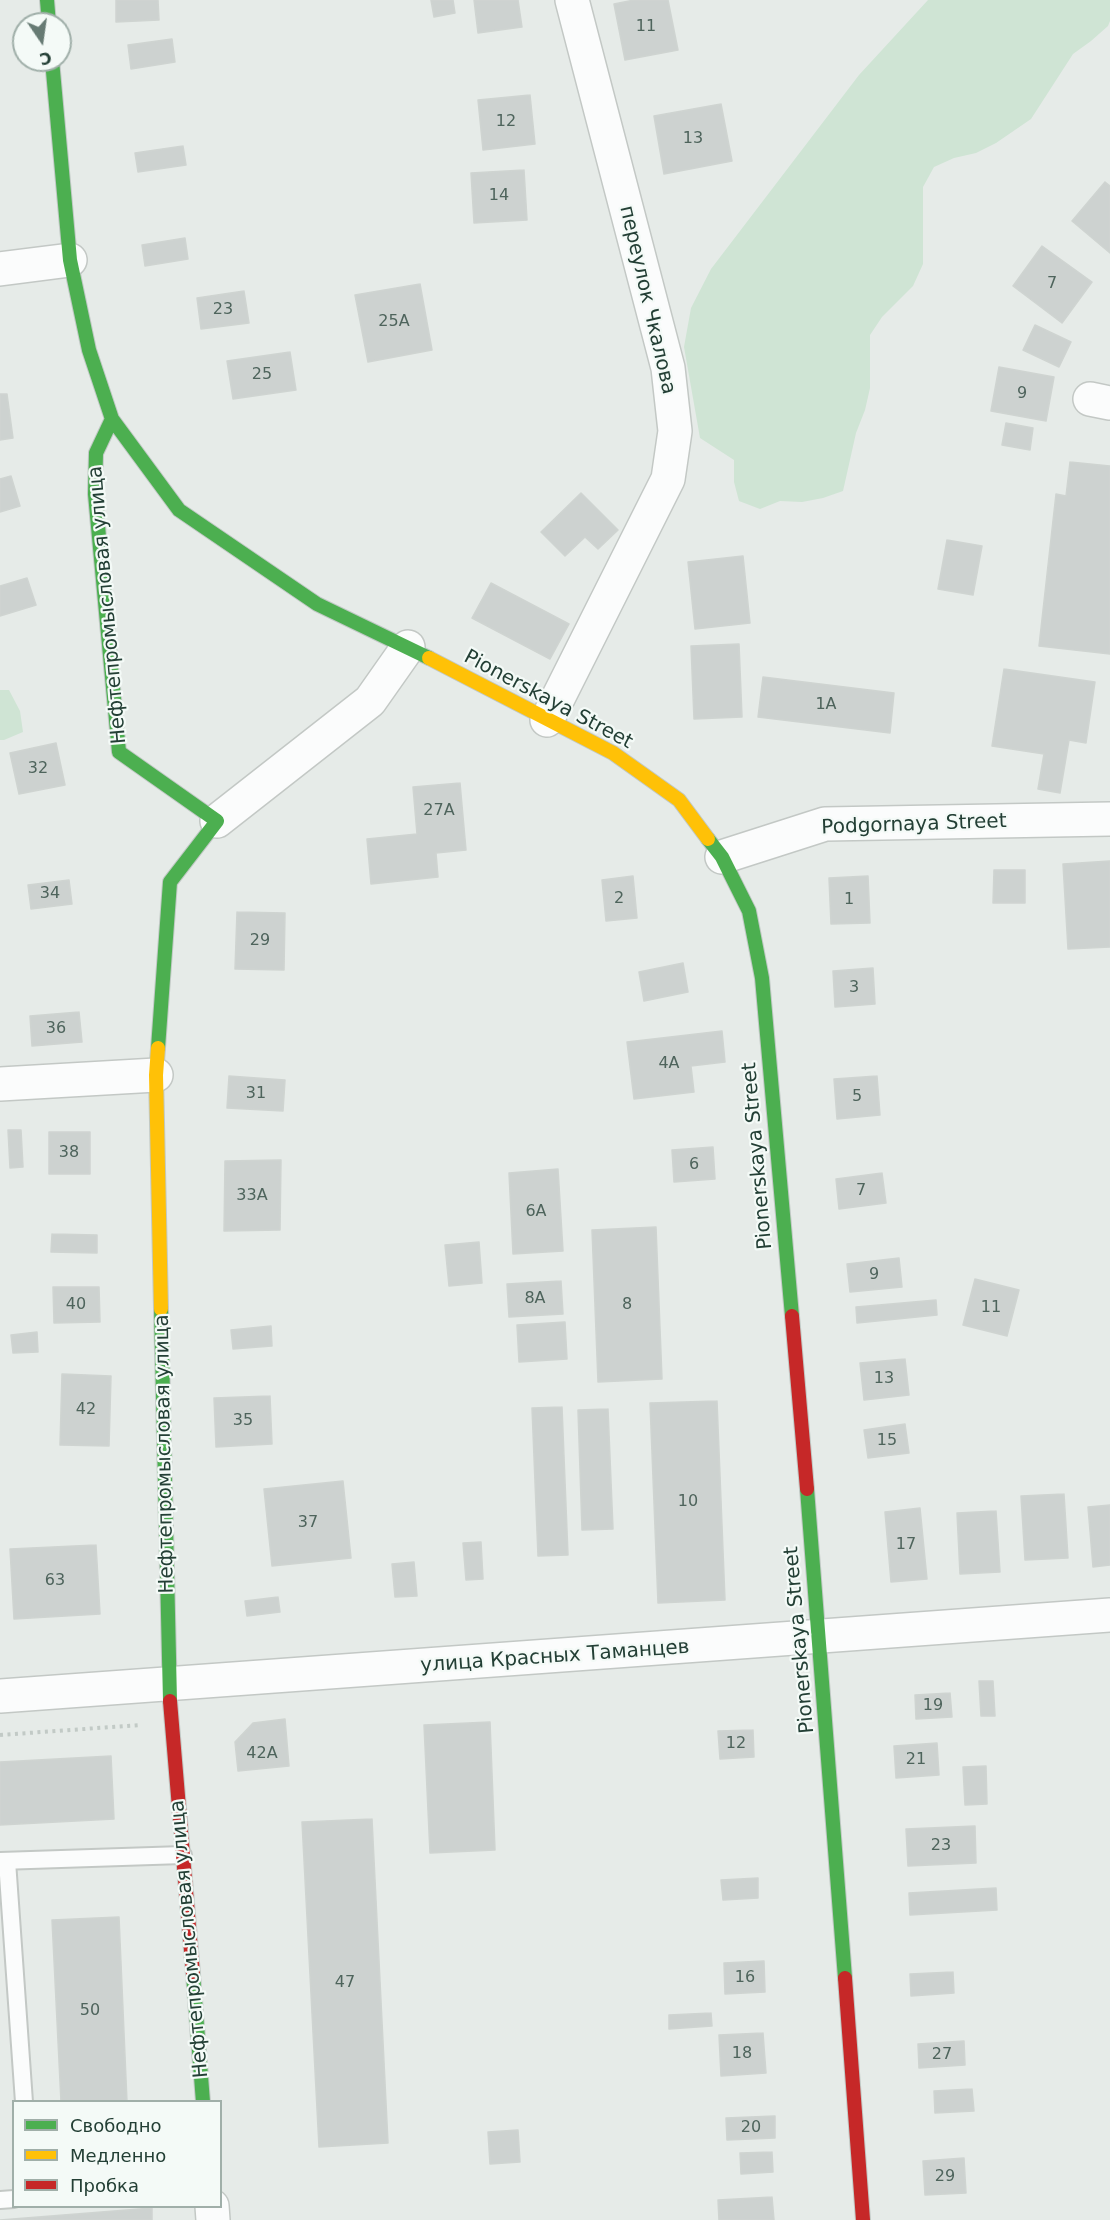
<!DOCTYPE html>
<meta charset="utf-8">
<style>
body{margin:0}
#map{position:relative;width:1110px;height:2220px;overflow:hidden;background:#e6ebe8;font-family:"DejaVu Sans",sans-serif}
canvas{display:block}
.legend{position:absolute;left:12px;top:2100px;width:210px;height:108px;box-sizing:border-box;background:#f4faf7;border:2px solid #a0afa9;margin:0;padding:8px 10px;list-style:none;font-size:18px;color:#233f35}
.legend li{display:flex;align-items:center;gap:12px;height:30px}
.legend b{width:30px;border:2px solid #a0afa9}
.north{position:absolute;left:12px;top:12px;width:60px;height:60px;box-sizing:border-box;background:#f4faf7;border:2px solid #a0afa9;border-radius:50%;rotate:167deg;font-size:16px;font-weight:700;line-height:24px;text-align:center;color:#233f35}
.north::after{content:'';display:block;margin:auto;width:21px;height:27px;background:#677b74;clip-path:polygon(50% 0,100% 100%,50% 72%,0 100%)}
</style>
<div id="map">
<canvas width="1110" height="2220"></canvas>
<ul class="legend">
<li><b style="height:8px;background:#4caf50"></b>Свободно</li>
<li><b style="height:8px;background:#ffc107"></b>Медленно</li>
<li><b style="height:8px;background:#c62828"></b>Пробка</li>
</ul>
<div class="north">С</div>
</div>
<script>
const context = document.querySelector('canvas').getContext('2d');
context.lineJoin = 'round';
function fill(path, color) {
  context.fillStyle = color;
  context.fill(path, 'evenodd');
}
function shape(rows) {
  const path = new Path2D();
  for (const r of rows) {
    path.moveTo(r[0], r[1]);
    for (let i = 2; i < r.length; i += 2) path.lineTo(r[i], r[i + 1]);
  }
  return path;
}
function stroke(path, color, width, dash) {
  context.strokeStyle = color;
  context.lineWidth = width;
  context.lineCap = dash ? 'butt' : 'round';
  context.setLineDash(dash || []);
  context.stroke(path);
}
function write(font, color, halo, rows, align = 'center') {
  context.font = font + ' "DejaVu Sans",sans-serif';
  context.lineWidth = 4.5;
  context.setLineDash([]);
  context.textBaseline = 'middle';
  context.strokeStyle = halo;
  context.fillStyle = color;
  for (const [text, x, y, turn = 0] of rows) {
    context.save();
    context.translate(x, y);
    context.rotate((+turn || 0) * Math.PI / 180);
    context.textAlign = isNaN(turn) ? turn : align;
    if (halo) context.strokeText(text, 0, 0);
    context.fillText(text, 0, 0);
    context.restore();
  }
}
const green = shape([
 [928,0,1110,0,1110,21,1108,26,1091,41,1073,54,1031,119,996,143,976,153,954,158,934,167,923,187,923,264,913,286,882,317,870,335,870,388,865,410,856,433,843,491,823,498,802,502,780,501,760,509,739,501,734,482,734,460,700,438,684,347,691,308,711,269,859,75],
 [0,690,9,690,20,711,23,732,4,740,0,740]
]);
const building = shape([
 [116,0,158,0,159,20,116,22,116,0],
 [431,0,453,0,455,13,434,17,431,0],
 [474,0,518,0,522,27,478,33,474,0],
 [634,0,668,0,678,50,625,60,614,4,634,0],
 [172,39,175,62,131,69,128,45,172,39],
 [530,95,535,144,483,150,478,100,530,95],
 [721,104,732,161,664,174,654,116,721,104],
 [183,146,186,165,138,172,135,153,183,146],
 [524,170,527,220,474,223,471,173,524,170],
 [1105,182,1110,186,1110,253,1072,221,1105,182],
 [185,238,188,259,145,266,142,245,185,238],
 [1042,246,1092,282,1062,323,1013,286,1042,246],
 [420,284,432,350,368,362,355,295,420,284],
 [244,291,249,323,201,329,197,298,244,291],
 [1035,325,1071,342,1059,367,1023,350,1035,325],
 [290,352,296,390,233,399,227,361,290,352],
 [999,367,1054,377,1046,421,991,411,999,367],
 [0,394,7,394,13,438,0,440,0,394],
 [1006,423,1033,428,1030,450,1002,445,1006,423],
 [1070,462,1110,466,1110,654,1039,646,1056,494,1066,496,1070,462],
 [11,476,20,506,0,512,0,479,11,476],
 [581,493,618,530,598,549,585,537,565,556,541,532,581,493],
 [947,540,982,546,973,595,938,589,947,540],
 [743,556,750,623,695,629,688,562,743,556],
 [27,578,36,605,0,616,0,586,27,578],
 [491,583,569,624,550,659,472,618,491,583],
 [739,644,742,717,694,719,691,646,739,644],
 [1004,669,1095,682,1086,743,1069,740,1060,793,1038,789,1044,754,992,746,1004,669],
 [763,677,894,693,890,733,758,717,763,677],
 [56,743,65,785,19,794,10,753,56,743],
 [460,783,466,850,436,853,438,877,371,884,367,839,417,834,413,787,460,783],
 [1110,861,1110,947,1068,949,1063,864,1110,861],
 [994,870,1025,870,1025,903,993,903,994,870],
 [633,876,637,918,606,921,602,880,633,876],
 [868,876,870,923,831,924,829,878,868,876],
 [69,880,72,904,31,909,28,885,69,880],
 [237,912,285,913,284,970,235,969,237,912],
 [683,963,688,992,644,1001,639,972,683,963],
 [873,968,875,1004,835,1007,833,971,873,968],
 [79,1012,82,1042,32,1046,30,1016,79,1012],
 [722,1031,725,1062,691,1066,694,1092,634,1099,627,1042,722,1031],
 [229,1076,285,1080,283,1111,227,1108,229,1076],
 [877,1076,880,1115,837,1119,834,1079,877,1076],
 [8,1130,21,1130,23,1167,10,1168,8,1130],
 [49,1132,90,1132,90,1174,49,1174,49,1132],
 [713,1147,715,1179,674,1182,672,1150,713,1147],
 [281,1160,280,1230,224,1231,225,1161,281,1160],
 [558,1169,563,1251,513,1254,509,1173,558,1169],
 [882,1173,886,1203,839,1209,836,1179,882,1173],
 [656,1227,662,1379,598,1382,592,1230,656,1227],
 [52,1234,97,1235,97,1253,51,1252,52,1234],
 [479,1242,482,1283,449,1286,445,1245,479,1242],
 [899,1258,902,1287,850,1292,847,1264,899,1258],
 [975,1279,1019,1290,1007,1336,963,1325,975,1279],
 [561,1281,563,1314,509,1317,507,1284,561,1281],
 [53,1287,99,1287,100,1322,54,1323,53,1287],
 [936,1300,937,1315,857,1323,856,1307,936,1300],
 [565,1322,567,1359,519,1362,517,1325,565,1322],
 [271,1326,272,1346,233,1349,231,1330,271,1326],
 [37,1332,38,1352,13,1353,11,1335,37,1332],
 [905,1359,909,1395,864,1400,860,1363,905,1359],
 [62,1374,111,1376,109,1446,60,1445,62,1374],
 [270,1396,272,1444,216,1447,214,1398,270,1396],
 [717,1401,725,1600,658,1603,650,1403,717,1401],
 [562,1407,568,1555,538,1556,532,1408,562,1407],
 [608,1409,613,1529,582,1530,578,1410,608,1409],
 [905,1424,909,1453,868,1458,864,1430,905,1424],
 [343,1481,351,1558,272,1566,264,1489,343,1481],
 [1064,1494,1068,1558,1025,1560,1021,1496,1064,1494],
 [1110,1505,1110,1565,1093,1567,1088,1507,1110,1505],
 [920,1508,927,1579,891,1582,885,1512,920,1508],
 [996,1511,1000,1572,960,1574,957,1513,996,1511],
 [481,1542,483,1579,466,1580,463,1543,481,1542],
 [96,1545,100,1614,14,1619,10,1549,96,1545],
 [414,1562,417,1596,395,1597,392,1564,414,1562],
 [278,1597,280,1612,247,1616,245,1601,278,1597],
 [979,1681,993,1681,995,1716,981,1716,979,1681],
 [950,1693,952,1717,916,1719,915,1695,950,1693],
 [285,1719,289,1766,238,1771,235,1742,253,1723,285,1719],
 [490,1722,495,1850,430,1853,424,1725,490,1722],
 [753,1730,754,1757,720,1759,718,1731,753,1730],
 [937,1743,939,1775,896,1778,894,1746,937,1743],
 [111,1756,114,1819,0,1825,0,1762,111,1756],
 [986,1766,987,1804,965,1805,963,1767,986,1766],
 [372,1819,388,2143,319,2147,302,1822,372,1819],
 [975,1826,976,1863,908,1866,906,1829,975,1826],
 [758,1878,758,1898,723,1900,721,1880,758,1878],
 [996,1888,997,1910,910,1915,909,1893,996,1888],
 [119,1917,127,2102,61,2102,52,1920,119,1917],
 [764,1961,765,1992,725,1994,724,1963,764,1961],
 [953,1972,954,1993,911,1996,910,1974,953,1972],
 [711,2013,712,2026,669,2029,669,2015,711,2013],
 [763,2033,766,2073,721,2076,719,2035,763,2033],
 [964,2041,965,2065,919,2068,918,2044,964,2041],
 [972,2089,974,2111,935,2113,934,2091,972,2089],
 [775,2116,775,2138,727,2140,726,2118,775,2116],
 [518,2130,520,2162,490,2164,488,2132,518,2130],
 [772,2152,773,2172,741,2174,740,2153,772,2152],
 [964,2158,966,2193,925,2195,923,2161,964,2158],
 [772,2197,774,2220,719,2220,718,2200,772,2197],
 [152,2208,152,2220,0,2220,152,2208]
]);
const path = shape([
 [0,1735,140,1725]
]);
const lane = shape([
 [0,1861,183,1855],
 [7,1861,24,2102],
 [0,2200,14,2199]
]);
const street = shape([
 [0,269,70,260],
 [1090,399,1110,403],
 [547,720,668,479,675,431,668,368,572,0],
 [217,821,370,701,408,647],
 [722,857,825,824,1110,819],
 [0,1084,156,1075],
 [0,1696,1110,1615],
 [212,2206,213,2220]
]);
const fast = shape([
 [47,0,49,24],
 [52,60,70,260,89,350,112,419,179,510,317,604,429,658],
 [112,419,96,453,95,494,119,752,217,821,170,882,158,1048],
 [708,839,722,857,749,911,762,978,792,1316],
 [161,1309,170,1701],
 [807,1489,845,1978],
 [193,1974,203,2102]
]);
const slow = shape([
 [429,658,613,753,679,800,708,839],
 [158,1048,156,1075,161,1309]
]);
const jam = shape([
 [792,1316,807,1489],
 [170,1701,193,1974],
 [845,1978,863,2220]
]);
const numberNames = [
 ["11",646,27],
 ["12",506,122],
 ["13",693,139],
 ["14",499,196],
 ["7",1052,284],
 ["23",223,310],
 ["25А",394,322],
 ["25",262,375],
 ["9",1022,394],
 ["1А",826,705],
 ["32",38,769],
 ["27А",439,811],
 ["34",50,894],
 ["2",619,899],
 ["1",849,900],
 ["29",260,941],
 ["3",854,988],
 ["36",56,1029],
 ["4А",669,1064],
 ["31",256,1094],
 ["5",857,1097],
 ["38",69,1153],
 ["6",694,1165],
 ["7",861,1191],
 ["33А",252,1196],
 ["6А",536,1212],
 ["9",874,1275],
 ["8А",535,1299],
 ["40",76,1305],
 ["8",627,1305],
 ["11",991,1308],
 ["13",884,1379],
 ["42",86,1410],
 ["35",243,1421],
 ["15",887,1441],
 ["10",688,1502],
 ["37",308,1523],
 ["17",906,1545],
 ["63",55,1581],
 ["19",933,1706],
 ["12",736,1744],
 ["42А",262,1754],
 ["21",916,1760],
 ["23",941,1846],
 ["16",745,1978],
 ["47",345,1983],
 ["50",90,2011],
 ["18",742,2054],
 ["27",942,2055],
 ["20",751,2128],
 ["29",945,2177]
];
const streetNames = [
 ["переулок Чкалова",647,300,77],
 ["Нефтепромысловая улица",108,605,-95],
 ["Pionerskaya Street",548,700,28],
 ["Podgornaya Street",914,825,-2],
 ["Pionerskaya Street",758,1156,-95],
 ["Нефтепромысловая улица",165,1454,-91],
 ["Pionerskaya Street",800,1640,-95],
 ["улица Красных Таманцев",555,1657,-4],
 ["Нефтепромысловая улица",190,1939,-95]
];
fill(green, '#cfe4d4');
fill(building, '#cdd2d0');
stroke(building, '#cfd4d1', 1.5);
stroke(lane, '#c3c8c5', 20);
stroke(street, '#c3c8c5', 36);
stroke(fast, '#c1c9c5', 16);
stroke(slow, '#c1c9c5', 16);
stroke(jam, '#c1c9c5', 16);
stroke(path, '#c2cac6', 4, [3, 4.5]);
stroke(lane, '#fbfcfc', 16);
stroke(street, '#fbfcfc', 33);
stroke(fast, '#4caf50', 14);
stroke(slow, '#ffc107', 14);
stroke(jam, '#c62828', 14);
write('16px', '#4e645c', null, numberNames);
write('20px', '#233f35', '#f4faf7', streetNames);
</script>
